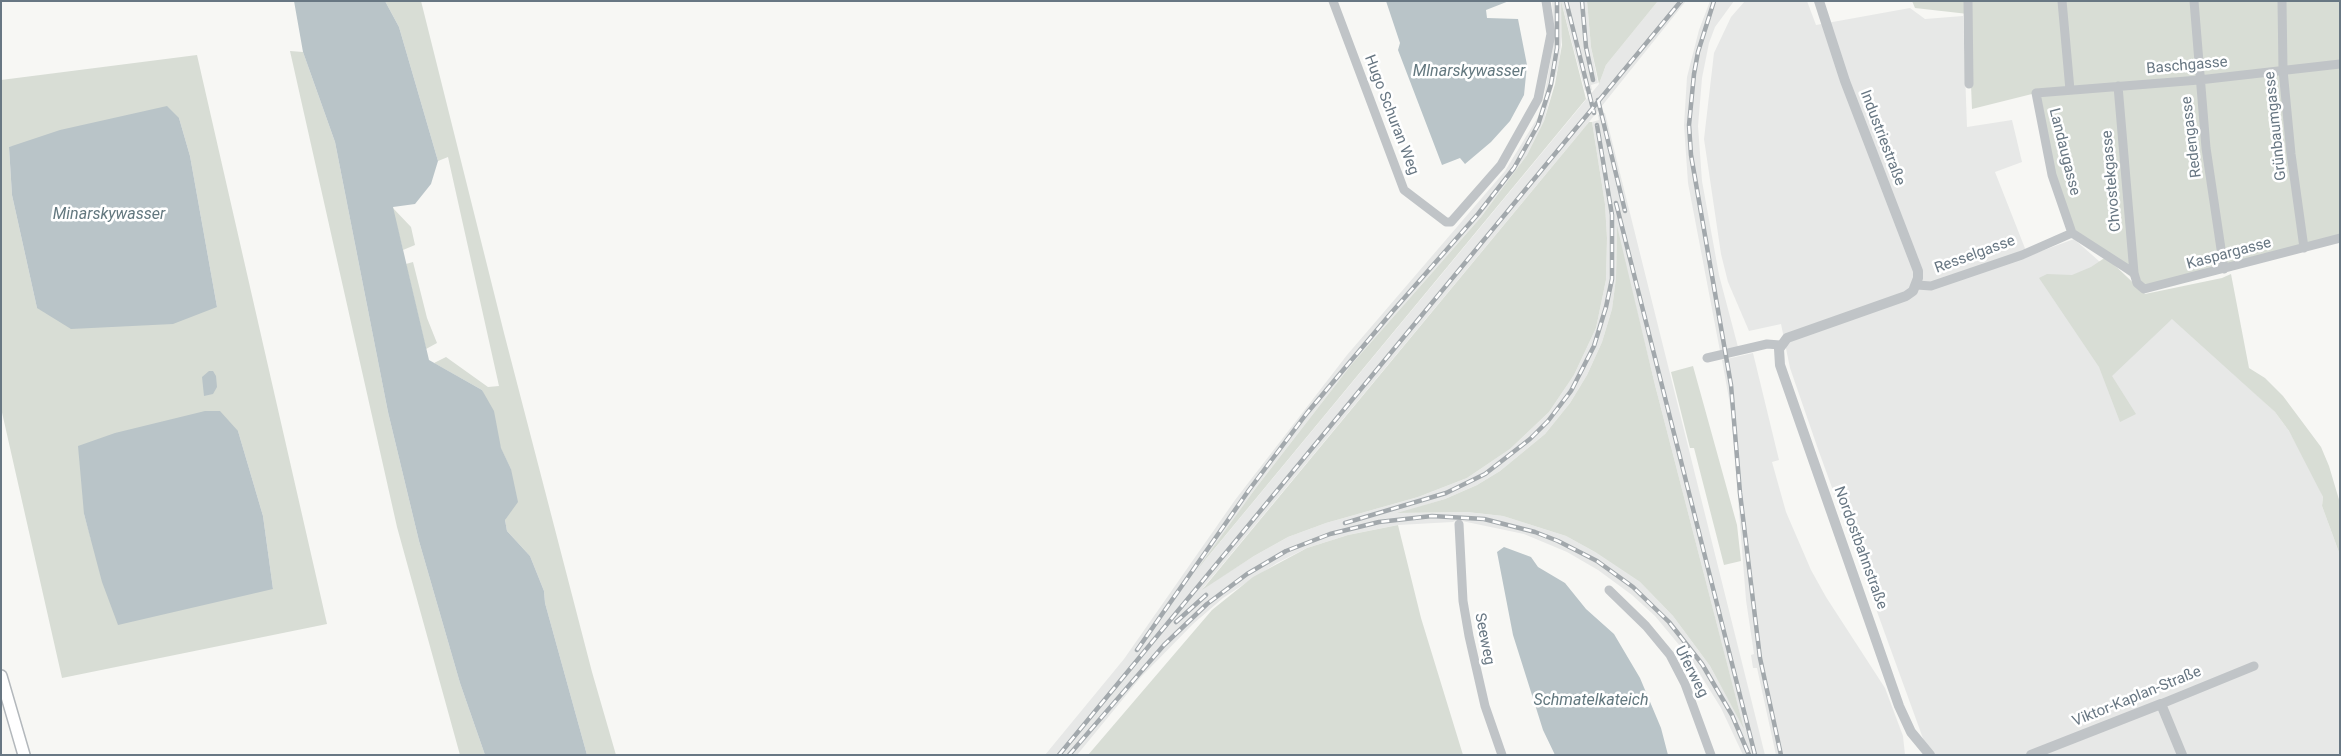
<!DOCTYPE html>
<meta charset="utf-8">
<style>
body{margin:0}
#map{position:relative;width:2341px;height:756px;overflow:hidden;background:#f7f7f4;font-family:Roboto,sans-serif}
canvas{display:block}
.frame{position:absolute;inset:0;border:2px solid #687783;pointer-events:none}
</style>
<div id="map">
<canvas width="2341" height="756"></canvas>
<div class="frame"></div>
</div>
<script>
const context = document.querySelector('canvas').getContext('2d');
context.lineJoin = 'round';
function fill(path, color) {
  context.fillStyle = color;
  context.fill(path, 'evenodd');
}
function shape(rows) {
  const path = new Path2D();
  for (const r of rows) {
    path.moveTo(r[0], r[1]);
    for (let i = 2; i < r.length; i += 2) path.lineTo(r[i], r[i + 1]);
  }
  return path;
}
function stroke(path, color, width, dash) {
  context.strokeStyle = color;
  context.lineWidth = width;
  context.lineCap = dash ? 'butt' : 'round';
  context.setLineDash(dash || []);
  context.stroke(path);
}
function write(font, color, halo, rows, align = 'center') {
  context.font = font + ' Roboto,sans-serif';
  context.lineWidth = 5;
  context.setLineDash([]);
  context.textBaseline = 'middle';
  context.strokeStyle = halo;
  context.fillStyle = color;
  for (const [text, x, y, turn = 0] of rows) {
    context.save();
    context.translate(x, y);
    context.rotate((+turn || 0) * Math.PI / 180);
    context.textAlign = isNaN(turn) ? turn : align;
    if (halo) context.strokeText(text, 0, 0);
    context.fillText(text, 0, 0);
    context.restore();
  }
}
const built = shape([
 [1552,1,1561,1,1563,27,1559,63,1544,121,1527,155,1481,217,1351,365,1255,489,1202,564,1599,84,1606,65,1658,1,1686,1,1589,122,1203,588,1254,556,1288,537,1326,523,1418,497,1467,478,1510,449,1549,412,1574,375,1596,328,1606,280,1607,238,1605,204,1592,122,1599,120,1598,115,1605,113,1765,755,1743,755,1721,708,1690,658,1655,616,1632,595,1598,570,1567,552,1524,534,1457,520,1453,522,1398,525,1348,535,1307,548,1277,563,1223,598,1193,624,1141,677,1077,755,1045,755,1124,659,1235,500,1347,355,1505,171,1538,117,1545,93,1554,39],
 [1617,230,1655,385,1743,726,1710,666,1673,616,1640,582,1595,552,1566,536,1503,516,1467,512,1400,513,1445,499,1477,485,1500,471,1545,434,1570,403,1587,375,1602,342,1612,309,1616,279],
 [1561,1,1587,1,1591,47,1598,83,1591,85,1592,90,1585,91],
 [1710,1,1734,1,1715,27,1709,43,1702,78,1698,126,1702,181,1719,275,1738,347,1720,351,1688,183,1684,125,1687,77,1699,30],
 [1745,1,1807,1,1816,25,1910,8,1925,19,1963,16,1967,127,2012,120,2022,162,1995,172,2028,256,2074,239,2168,322,2174,317,2275,412,2289,431,2313,474,2323,497,2322,506,2340,555,2340,755,1929,755,1818,449,1790,368,1781,324,1749,331,1728,282,1721,254,1704,139,1714,53,1731,17],
 [1753,353,1779,460,1772,462,1786,512,1811,570,1826,597,1885,688,1903,736,1905,755,1776,755,1757,668,1753,668,1751,655,1754,654,1746,600,1731,410,1722,360]
]);
const green = shape([
 [385,1,421,1,504,333,592,672,616,755,587,755,545,603,544,591,530,556,507,531,505,520,511,469,501,449,482,390,434,363,446,357,488,387,499,386,448,157,438,161,399,27],
 [1561,1,1586,99,1196,571,1255,489,1351,365,1481,217,1527,155,1544,121,1555,84,1562,45],
 [1587,1,1658,1,1606,65,1599,84,1591,47],
 [1912,1,2340,1,2340,238,2147,290,2077,234,2056,188,2036,93,1972,109,1968,14,1915,8],
 [290,51,303,52,335,142,388,412,419,541,460,683,485,755,460,755,397,527],
 [197,55,327,624,62,678,1,408,1,80],
 [179,118,190,156,217,307,37,308,12,195,9,147],
 [238,431,263,516,273,589,91,539,84,514],
 [1589,122,1592,122,1605,204,1607,238,1606,280,1596,328,1574,375,1549,412,1510,449,1467,478,1418,497,1326,523,1288,537,1254,556,1202,590],
 [392,207,411,227,415,245,403,250],
 [1617,226,1655,385,1744,729,1710,666,1673,616,1640,582,1595,552,1566,536,1503,516,1467,512,1397,513,1445,499,1477,485,1500,471,1545,434,1570,403,1587,375,1602,342,1612,309,1616,278],
 [2106,257,2145,294,2222,278,2231,274,2249,368,2265,378,2283,396,2321,447,2329,466,2340,503,2340,555,2322,506,2323,497,2289,431,2275,412,2172,319,2112,376,2136,414,2120,422,2099,367,2039,278,2047,274,2072,275,2091,267],
 [413,262,427,318,437,343,426,349,406,264],
 [1693,366,1737,525,1741,561,1724,565,1694,448,1690,448,1671,372],
 [1398,525,1421,618,1463,755,1088,755,1212,610,1253,577,1307,548,1348,535]
]);
const water = shape([
 [294,1,385,1,399,27,438,161,431,184,415,204,393,207,429,360,482,390,494,411,501,448,511,469,518,502,505,520,507,531,530,556,544,591,545,603,587,755,485,755,460,683,419,541,388,412,335,142,303,52],
 [1386,1,1509,1,1486,10,1487,18,1518,19,1527,65,1524,95,1510,121,1491,142,1465,164,1460,158,1442,165,1398,50,1400,43],
 [167,106,179,118,190,156,217,307,173,324,71,329,37,308,12,195,9,147,60,130],
 [209,371,213,371,216,376,217,387,213,394,204,396,202,377],
 [205,411,220,411,238,431,263,516,273,589,118,625,102,582,84,514,78,446,115,433],
 [1504,547,1531,557,1538,567,1565,583,1586,609,1614,634,1640,678,1661,728,1668,755,1555,755,1543,730,1513,635,1497,552]
]);
const minor = shape([
 [1333,1,1404,190,1446,222,1451,222,1501,165,1538,99,1551,34,1546,1],
 [1968,1,1969,84],
 [2062,1,2070,90],
 [2194,1,2206,148,2224,269],
 [2282,1,2283,70,2291,154,2304,248],
 [2118,86,2134,273,2137,283,2144,289,2340,238],
 [2134,273,2072,233,2052,175,2036,93,2199,80,2340,64],
 [1917,285,1931,286,2022,255,2072,233],
 [1707,358,1767,344,1780,345],
 [1459,524,1463,601,1469,636,1485,706,1502,755],
 [1609,590,1646,626,1670,655,1685,684,1711,755],
 [2161,704,2254,666]
]);
const tertiary = shape([
 [1819,1,1845,81,1918,271,1918,278,1913,291,1906,296,1787,338,1779,349,1780,365,1899,706,1911,732,1930,755],
 [2031,755,2161,704,2182,755]
]);
const secondary = shape([
 [1,676,24,755]
]);
const rail = shape([
 [1566,1,1594,113],
 [1582,1,1586,47,1593,80],
 [1714,1,1698,52,1694,74,1689,125,1691,155,1731,385,1740,493,1760,658,1781,755],
 [1598,100,1625,211],
 [1616,203,1755,755],
 [1345,523,1446,493,1485,474,1530,439,1548,421,1571,391,1594,346,1606,307,1612,279,1612,215,1597,125],
 [1176,622,1206,595],
 [1137,650,1249,490,1307,413,1392,312,1478,214,1514,168,1538,125,1551,84,1557,48,1557,1],
 [1059,755,1681,1],
 [1069,755,1164,645,1207,604,1247,574,1286,551,1330,534,1379,522,1432,516,1484,519,1535,532,1558,541,1597,561,1633,587,1669,622,1702,664,1732,715,1749,755]
]);
const streetNames = [
 ["Baschgasse",2187,66,-5],
 ["Hugo Schuran Weg",1391,115,69],
 ["Grünbaumgasse",2276,126,-96],
 ["Redengasse",2192,137,-97],
 ["Industriestraße",1882,138,69],
 ["Landaugasse",2064,152,76],
 ["Chvostekgasse",2112,181,-95],
 ["Kaspargasse",2229,254,-15],
 ["Resselgasse",1975,255,-20],
 ["Nordostbahnstraße",1860,548,70],
 ["Seeweg",1484,639,79],
 ["Uferweg",1691,672,63],
 ["Viktor-Kaplan-Straße",2137,697,-22]
];
const waterNames = [
 ["Mlnarskywasser",1469,72],
 ["Minarskywasser",109,215],
 ["Schmatelkateich",1591,701]
];
fill(built, '#e7e8e7');
fill(green, '#d8ddd5');
fill(water, '#b9c4c8');
stroke(secondary, '#b3b8bc', 14);
stroke(minor, '#c0c4c7', 9);
stroke(tertiary, '#c0c4c7', 10);
stroke(secondary, '#fff', 11);
stroke(rail, '#a2a8ac', 4.5);
stroke(rail, '#fff', 2.5, [8]);
write('15px', '#687783', '#fff', streetNames);
write('italic 16px', '#63787f', '#fff', waterNames);
</script>
